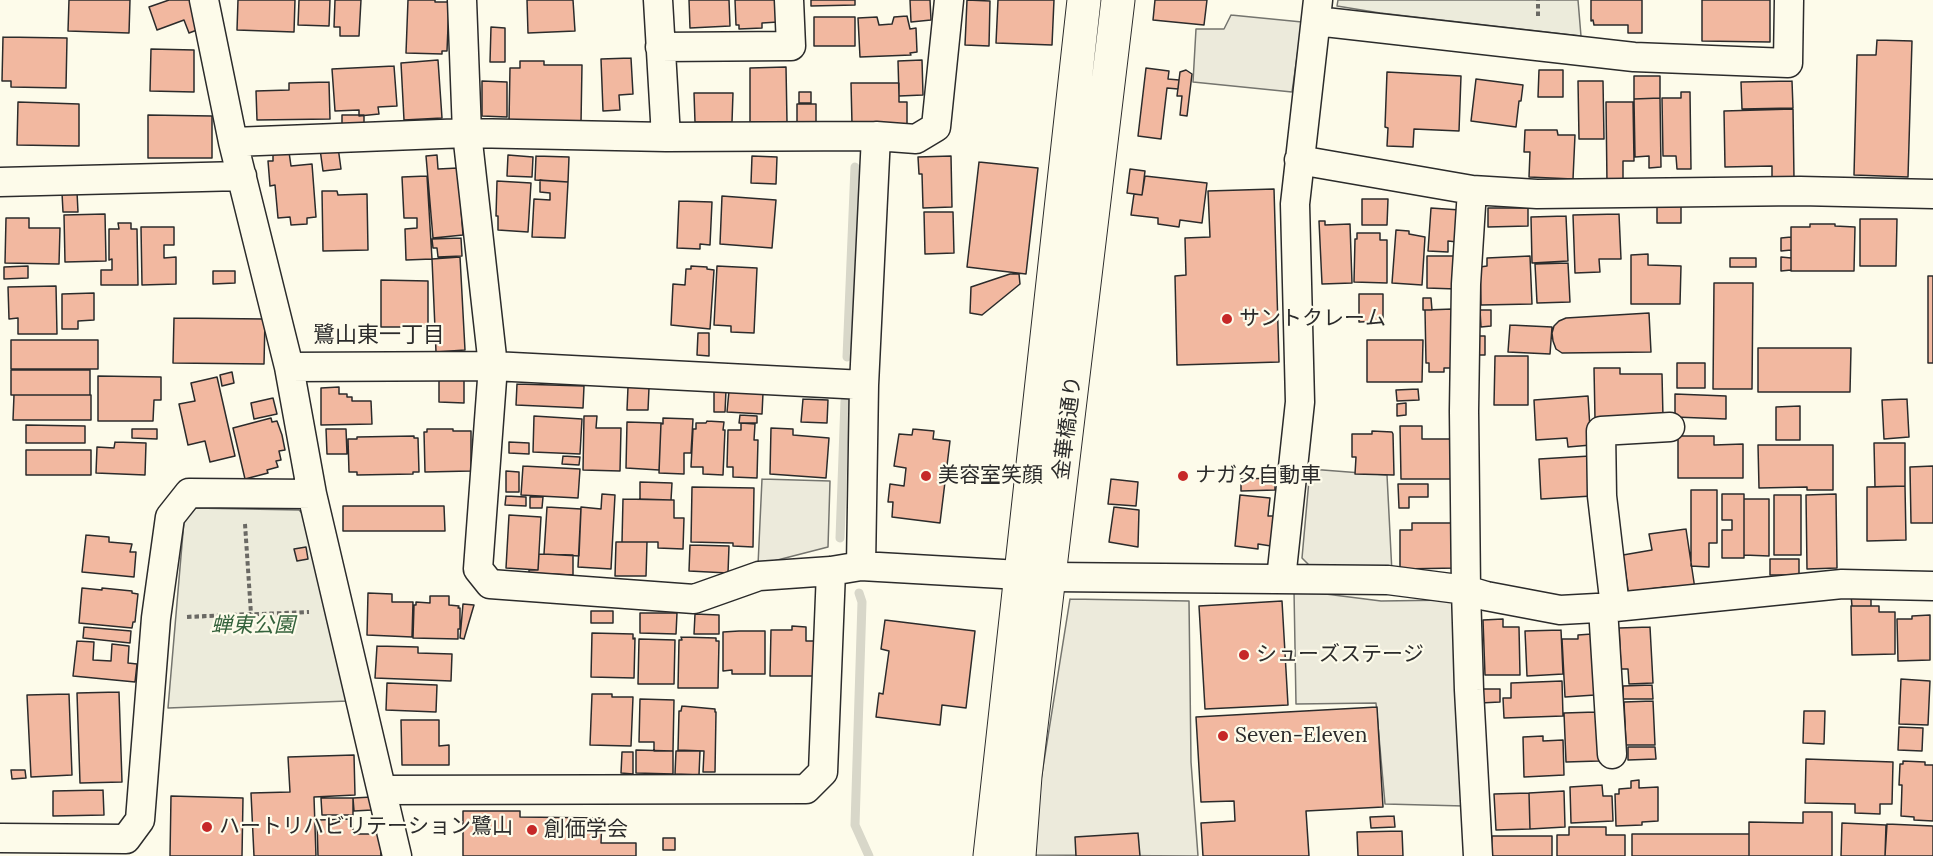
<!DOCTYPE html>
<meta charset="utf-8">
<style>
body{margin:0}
canvas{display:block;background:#fdfbea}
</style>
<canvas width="1933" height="856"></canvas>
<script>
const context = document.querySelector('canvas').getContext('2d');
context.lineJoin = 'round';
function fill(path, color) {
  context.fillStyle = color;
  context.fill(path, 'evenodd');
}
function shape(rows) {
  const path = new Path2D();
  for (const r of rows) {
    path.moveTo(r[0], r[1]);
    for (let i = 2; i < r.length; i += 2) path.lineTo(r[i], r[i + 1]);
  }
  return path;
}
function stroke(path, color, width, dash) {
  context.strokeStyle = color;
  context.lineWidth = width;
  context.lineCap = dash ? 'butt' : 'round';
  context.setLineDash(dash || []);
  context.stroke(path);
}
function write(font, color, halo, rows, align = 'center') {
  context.font = font + ' Lora,"Noto Sans JP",serif';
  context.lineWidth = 4.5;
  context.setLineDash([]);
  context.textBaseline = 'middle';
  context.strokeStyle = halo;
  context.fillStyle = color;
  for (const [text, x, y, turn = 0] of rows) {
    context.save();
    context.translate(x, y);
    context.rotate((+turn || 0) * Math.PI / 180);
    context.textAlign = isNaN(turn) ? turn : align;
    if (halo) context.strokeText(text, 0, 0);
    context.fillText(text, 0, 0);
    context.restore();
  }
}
const green = shape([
 [1338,0,1578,0,1581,36,1380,13,1337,6,1338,0],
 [194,508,299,510,310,521,348,701,168,708,184,521,194,508]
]);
const parking = shape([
 [1231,15,1302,22,1292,92,1193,82,1196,29,1224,29,1231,15],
 [1310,469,1387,475,1392,573,1313,569,1302,558,1310,469],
 [762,479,830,481,828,547,758,565,762,479],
 [1294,590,1381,601,1452,600,1464,806,1385,804,1376,703,1296,704,1294,590],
 [1070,599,1189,601,1191,762,1198,856,1029,855,1070,599]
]);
const stream = shape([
 [847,357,855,167],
 [840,538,845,401],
 [859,593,862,602,855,825,869,856]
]);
const building = shape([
 [69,0,130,0,129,33,68,31,69,0],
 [169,0,194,0,197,30,189,33,184,20,157,30,149,7,169,0],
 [238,0,295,0,294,32,237,30,238,0],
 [299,0,330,0,329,26,298,25,299,0],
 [335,0,361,0,359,36,340,36,340,27,334,27,335,0],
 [408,0,435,0,435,2,449,2,447,51,442,51,442,54,406,53,408,0],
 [527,0,573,0,575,31,528,33,527,0],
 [689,0,729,0,730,26,690,28,689,0],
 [735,0,777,0,778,22,762,23,762,28,739,29,739,25,736,25,735,0],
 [811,0,855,0,855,5,811,6,811,0],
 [910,0,930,0,931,20,911,22,910,0],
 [967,0,990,1,989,46,965,45,967,0],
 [998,0,1054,0,1052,45,996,43,998,0],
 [1155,0,1207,0,1204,25,1153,20,1155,0],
 [1591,0,1642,0,1642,33,1628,33,1628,25,1594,25,1593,20,1591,21,1591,0],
 [1702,0,1770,0,1770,42,1702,41,1702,0],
 [907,16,910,29,916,28,917,52,910,53,911,55,860,57,858,18,877,17,879,25,892,24,894,17,907,16],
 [814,17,855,17,855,46,814,46,814,17],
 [491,27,505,28,505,62,490,62,491,27],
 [3,37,67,38,66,88,11,87,11,81,2,81,3,37],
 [1877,40,1912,41,1908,177,1854,175,1857,55,1876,55,1877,40],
 [151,49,194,50,194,92,150,91,151,49],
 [631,58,633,94,619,95,620,110,603,111,601,59,631,58],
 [438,60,442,118,404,120,401,63,438,60],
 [922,60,923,95,899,96,898,61,922,60],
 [520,61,544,61,544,65,582,65,581,123,509,122,510,68,520,68,520,61],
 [394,66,397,106,378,107,379,114,359,116,359,110,335,111,332,69,394,66],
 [786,67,787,122,750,122,750,68,786,67],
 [1146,68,1169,71,1168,79,1179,80,1178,89,1167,88,1161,139,1138,136,1146,68],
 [1186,70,1192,74,1187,116,1180,115,1182,96,1177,96,1180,72,1186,70],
 [1539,70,1563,70,1563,97,1538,97,1539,70],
 [1387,72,1461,76,1459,131,1414,129,1413,147,1387,146,1388,128,1385,127,1387,72],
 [1634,76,1660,76,1660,98,1634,99,1634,76],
 [1476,79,1523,85,1521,101,1519,101,1516,127,1471,121,1476,79],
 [482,81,507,82,507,117,482,116,482,81],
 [1578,81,1603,81,1604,139,1579,139,1578,81],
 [1792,81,1793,108,1742,109,1741,82,1792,81],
 [329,82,330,119,257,120,256,91,289,90,289,83,329,82],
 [851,83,899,83,899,102,907,102,907,124,852,124,851,83],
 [799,92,811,92,811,103,799,103,799,92],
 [1681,92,1690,92,1691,169,1677,169,1676,156,1663,156,1662,98,1681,98,1681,92],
 [694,93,733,93,732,122,695,122,694,93],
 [1660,98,1661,167,1649,168,1649,156,1635,157,1634,99,1660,98],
 [18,102,79,104,79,146,17,145,18,102],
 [1606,102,1633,102,1634,161,1623,161,1623,183,1607,184,1606,102],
 [797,104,816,104,816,125,797,125,797,104],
 [1793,109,1794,179,1772,179,1772,166,1725,167,1724,111,1793,109],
 [148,115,212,116,212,158,148,158,148,115],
 [342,115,364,115,364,123,342,124,342,115],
 [1525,130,1557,130,1558,135,1575,135,1573,179,1529,177,1530,152,1524,152,1525,130],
 [338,147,341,169,323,171,320,149,338,147],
 [289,152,291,166,312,164,316,217,307,218,307,224,291,225,290,217,278,218,275,185,270,186,268,161,273,161,273,153,289,152],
 [437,155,438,169,458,168,463,235,433,238,426,156,437,155],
 [508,155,533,157,532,177,507,176,508,155],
 [536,156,569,157,568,182,535,180,536,156],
 [752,156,777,157,776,184,751,183,752,156],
 [951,156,952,207,923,208,922,174,919,174,918,157,951,156],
 [979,162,1038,168,1026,274,967,267,979,162],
 [1130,169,1145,171,1142,195,1127,193,1130,169],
 [427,176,432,259,406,260,405,229,417,228,417,218,404,218,402,177,427,176],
 [1145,176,1207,183,1202,223,1180,220,1179,227,1158,224,1158,218,1131,215,1134,194,1142,195,1145,176],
 [540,180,568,182,565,238,532,237,534,199,550,200,550,193,540,192,540,180],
 [497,181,531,183,528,232,498,230,498,216,496,216,497,181],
 [1274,189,1279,362,1177,365,1175,276,1186,275,1185,238,1210,237,1208,191,1274,189],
 [322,191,337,191,338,195,367,194,368,250,323,251,322,191],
 [77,192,78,212,63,212,62,193,77,192],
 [722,196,776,200,772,248,720,244,722,196],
 [1362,199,1388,199,1387,225,1362,225,1362,199],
 [679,201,712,202,710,245,700,244,700,249,677,248,679,201],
 [1657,202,1681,202,1681,223,1657,223,1657,202],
 [1431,208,1460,210,1457,242,1448,241,1448,252,1428,251,1431,208],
 [1488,208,1528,208,1528,226,1488,227,1488,208],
 [924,212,953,212,954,253,925,254,924,212],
 [105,214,106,261,65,262,64,215,105,214],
 [1619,214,1621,259,1599,259,1600,272,1575,273,1573,215,1619,214],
 [1566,216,1568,261,1532,263,1531,217,1566,216],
 [6,218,29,218,29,228,60,228,59,264,5,263,6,218],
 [1860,219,1897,219,1896,266,1860,266,1860,219],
 [1319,221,1325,221,1325,225,1350,224,1352,283,1322,284,1319,221],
 [118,223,131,223,131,229,137,229,138,285,101,285,101,270,112,270,112,259,109,260,109,229,119,229,118,223],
 [1810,224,1835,224,1835,226,1855,227,1854,271,1791,271,1791,227,1810,227,1810,224],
 [141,227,174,227,174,245,164,245,164,258,176,257,176,284,142,285,141,227],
 [1396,230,1409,231,1409,234,1425,237,1422,285,1392,283,1396,230],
 [1357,233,1380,233,1380,240,1387,240,1387,283,1354,282,1355,239,1357,239,1357,233],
 [1791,237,1791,250,1781,251,1781,238,1791,237],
 [461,238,462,256,438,257,437,248,433,248,432,239,461,238],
 [1648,254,1648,265,1681,266,1680,304,1631,304,1631,255,1648,254],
 [1427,256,1456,256,1456,289,1427,288,1427,256],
 [1530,256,1532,304,1481,305,1480,267,1487,266,1487,258,1530,256],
 [460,257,465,350,436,352,432,259,460,257],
 [1781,257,1791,258,1791,270,1781,271,1781,257],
 [1730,258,1756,258,1756,267,1730,267,1730,258],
 [1568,263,1570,302,1537,303,1535,264,1568,263],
 [28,266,28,278,4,279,4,267,28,266],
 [691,266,707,267,707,269,714,270,710,329,671,325,673,284,685,285,686,269,691,269,691,266],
 [717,266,757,268,754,333,731,332,731,326,714,325,717,266],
 [213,271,235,271,235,283,213,284,213,271],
 [1010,274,1019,274,1020,284,982,315,970,313,971,287,1010,274],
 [1928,276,1933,276,1933,363,1928,363,1928,276],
 [381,280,428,281,428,327,381,327,381,280],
 [1714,283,1753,283,1752,389,1713,389,1714,283],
 [56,286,57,334,18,334,18,318,9,319,8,287,56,286],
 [94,293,94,320,78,321,78,329,62,329,62,294,94,293],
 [1359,294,1383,294,1383,321,1359,322,1359,294],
 [1423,298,1431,298,1432,310,1423,310,1423,298],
 [1453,309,1452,368,1444,368,1444,372,1429,372,1429,363,1426,363,1425,310,1453,309],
 [1480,310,1491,310,1491,326,1481,327,1480,310],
 [1649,313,1651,352,1562,353,1556,349,1553,341,1552,333,1554,326,1559,321,1566,318,1649,313],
 [174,318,265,319,264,364,173,363,174,318],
 [1510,325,1552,327,1550,354,1508,352,1510,325],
 [698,333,709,333,709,356,697,355,698,333],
 [1477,336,1485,336,1485,355,1478,355,1477,336],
 [11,340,98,340,98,369,11,369,11,340],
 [1367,340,1423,340,1422,382,1367,382,1367,340],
 [1758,348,1851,348,1850,392,1758,392,1758,348],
 [1495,356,1528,356,1528,405,1494,405,1495,356],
 [1677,363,1705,363,1705,388,1677,388,1677,363],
 [1594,368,1620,368,1620,374,1662,374,1663,418,1595,419,1594,368],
 [11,370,90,370,90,395,11,395,11,370],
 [232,372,234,383,222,386,220,375,232,372],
 [98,376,161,377,161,400,154,400,153,421,98,421,98,376],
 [217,377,235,456,210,462,205,441,188,445,179,404,195,401,191,383,217,377],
 [439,380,464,380,464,403,439,402,439,380],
 [517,384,584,386,583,408,516,405,517,384],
 [339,387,339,394,347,394,347,397,352,397,352,401,371,401,372,424,321,425,321,388,339,387],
 [628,387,649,388,648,410,627,410,628,387],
 [1418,389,1419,400,1397,401,1396,390,1418,389],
 [714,390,726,390,725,412,714,412,714,390],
 [729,391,763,393,762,414,727,412,729,391],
 [1675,394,1726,396,1726,419,1675,417,1675,394],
 [14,395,91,395,91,420,13,420,14,395],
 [1588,396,1591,445,1568,447,1567,438,1536,440,1534,400,1588,396],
 [273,398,277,414,254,419,251,403,273,398],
 [803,399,828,400,827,423,801,422,803,399],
 [1907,399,1909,437,1884,439,1882,400,1907,399],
 [1406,403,1406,415,1397,416,1397,404,1406,403],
 [1800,406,1800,440,1776,440,1776,407,1800,406],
 [740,415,757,416,757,423,739,423,740,415],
 [534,416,582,419,580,454,533,452,534,416],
 [584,416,597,416,596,428,621,428,620,471,583,470,584,416],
 [271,418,272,422,277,421,282,435,285,450,279,451,281,460,276,461,278,467,267,470,268,473,245,479,233,428,271,418],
 [663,418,693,419,691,453,684,453,684,474,659,473,661,423,663,424,663,418],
 [707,421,724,422,723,430,725,430,723,475,703,474,703,467,691,467,693,429,696,429,696,423,706,423,707,421],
 [627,422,661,423,659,470,626,468,627,422],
 [741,423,755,424,754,440,758,440,757,478,733,477,733,467,727,467,728,430,741,430,741,423],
 [26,425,85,426,85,443,26,443,26,425],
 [1400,426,1422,426,1422,439,1456,439,1457,479,1401,479,1400,426],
 [771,428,793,429,793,435,829,438,826,478,770,474,771,428],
 [132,429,157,429,157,439,132,438,132,429],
 [326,429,346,429,347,454,327,454,326,429],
 [427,429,453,429,453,431,471,431,471,471,425,472,424,432,427,432,427,429],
 [913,429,934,431,933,439,950,441,940,523,892,517,893,502,888,502,890,484,904,486,906,468,894,466,899,434,912,435,913,429],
 [1372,431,1392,432,1393,434,1394,475,1355,474,1356,457,1352,457,1352,434,1372,434,1372,431],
 [414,436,414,438,418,438,419,472,413,472,413,474,357,475,357,472,349,472,348,439,357,439,357,437,414,436],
 [1678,436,1714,436,1714,445,1743,444,1743,478,1678,478,1678,436],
 [115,442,146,443,145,475,96,473,97,447,114,448,115,442],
 [509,442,529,443,529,454,509,453,509,442],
 [1874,443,1905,443,1905,486,1875,487,1874,443],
 [1758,445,1833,445,1833,490,1807,490,1807,487,1759,488,1758,445],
 [26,450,91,450,91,475,26,475,26,450],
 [563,456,580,457,579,465,562,464,563,456],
 [1590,456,1592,496,1541,499,1539,459,1590,456],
 [523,466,580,469,578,498,521,495,523,466],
 [1933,466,1933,523,1911,523,1910,467,1933,466],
 [506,471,519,472,519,492,506,492,506,471],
 [1275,478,1275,490,1241,491,1241,479,1275,478],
 [1111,479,1138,482,1136,506,1108,504,1111,479],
 [640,482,672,483,671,500,640,499,640,482],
 [1398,484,1428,484,1428,497,1409,497,1409,508,1399,508,1398,484],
 [1905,486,1906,540,1867,541,1867,487,1905,486],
 [692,487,754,488,753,547,733,546,733,543,691,542,692,487],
 [1691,490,1717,490,1717,543,1709,543,1709,567,1691,566,1691,490],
 [602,494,615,495,611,569,578,567,581,507,601,509,602,494],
 [1722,494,1744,494,1744,558,1722,558,1722,530,1732,530,1732,520,1722,520,1722,494],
 [1836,494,1837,568,1807,569,1806,495,1836,494],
 [1240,495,1270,498,1268,516,1274,516,1271,546,1258,544,1258,549,1235,546,1240,495],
 [1774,495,1801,495,1801,555,1774,555,1774,495],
 [506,496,526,497,526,506,505,505,506,496],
 [530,497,543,497,542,508,530,508,530,497],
 [623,499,674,500,674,518,684,518,683,549,658,548,658,542,622,542,623,499],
 [1744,499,1769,499,1769,556,1744,555,1744,499],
 [343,506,444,506,445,531,343,531,343,506],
 [547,507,581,509,579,556,544,554,547,507],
 [1114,507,1139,510,1138,547,1109,542,1114,507],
 [509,515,541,517,538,570,506,568,509,515],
 [1412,523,1457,523,1457,568,1400,569,1400,530,1412,530,1412,523],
 [1686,529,1695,589,1666,593,1666,587,1650,589,1629,598,1623,555,1652,550,1649,534,1686,529],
 [86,535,109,537,109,542,132,544,130,552,136,552,134,577,82,572,86,535],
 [616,542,647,542,646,576,615,576,616,542],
 [690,545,729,546,728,573,689,571,690,545],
 [306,547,308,559,297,561,294,549,306,547],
 [539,554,573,555,573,575,529,573,529,570,538,570,539,554],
 [1770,559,1799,559,1799,575,1770,575,1770,559],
 [82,588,102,590,102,588,132,591,132,593,138,594,135,622,133,622,132,628,79,623,82,588],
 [368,593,392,594,392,602,413,602,412,637,367,635,368,593],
 [1851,595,1871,595,1871,606,1852,606,1851,595],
 [430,596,449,596,449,605,459,606,458,608,460,608,460,629,458,629,458,639,413,638,414,605,416,605,416,602,430,603,430,596],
 [1282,601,1288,705,1205,709,1199,606,1282,601],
 [463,604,474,605,464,639,460,638,463,604],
 [1851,606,1879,606,1879,612,1895,612,1895,654,1852,655,1851,606],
 [591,611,613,611,613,623,591,623,591,611],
 [640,613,677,613,676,634,640,633,640,613],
 [695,614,719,615,719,634,694,634,695,614],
 [1930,615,1930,660,1898,661,1897,619,1912,619,1912,616,1930,615],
 [1503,619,1503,627,1519,627,1520,675,1485,675,1483,620,1503,619],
 [885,620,975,631,966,708,942,705,940,725,876,717,879,693,883,694,889,651,881,649,885,620],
 [792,626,806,627,806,641,815,641,815,676,770,676,771,630,792,630,792,626],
 [84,627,131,631,130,643,83,638,84,627],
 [1650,627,1653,683,1629,684,1628,669,1621,669,1619,628,1650,627],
 [1561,630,1563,674,1527,676,1525,631,1561,630],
 [739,631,765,631,765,674,732,674,732,670,723,671,723,632,739,631],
 [592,633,633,634,633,639,635,638,634,678,591,677,592,633],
 [1592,634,1595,695,1565,697,1562,639,1578,639,1578,635,1592,634],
 [681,637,716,638,716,641,719,641,718,688,678,688,679,640,682,640,681,637],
 [639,639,675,640,674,684,638,684,639,639],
 [77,641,94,642,93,660,111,661,112,644,129,646,128,663,137,664,135,682,73,676,77,641],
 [377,646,418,647,418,653,452,654,451,681,375,678,377,646],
 [1901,679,1930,681,1928,725,1899,724,1901,679],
 [1562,681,1563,716,1504,718,1503,698,1511,698,1511,683,1562,681],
 [387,683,437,685,436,712,386,710,387,683],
 [1652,685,1653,699,1623,699,1623,686,1652,685],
 [1480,689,1500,689,1500,702,1480,703,1480,689],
 [119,692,122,782,80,783,77,693,119,692],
 [69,694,72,775,31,777,27,695,69,694],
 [592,694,612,694,612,697,633,697,631,746,590,745,592,694],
 [640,699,674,700,673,751,654,751,654,742,639,742,640,699],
 [1653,701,1655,745,1626,745,1624,702,1653,701],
 [682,706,715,709,715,712,716,712,715,772,703,772,704,751,678,750,679,711,681,711,682,706],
 [1377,707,1383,807,1306,811,1309,856,1203,856,1201,823,1235,821,1234,801,1201,802,1196,717,1377,707],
 [1804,711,1825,711,1824,744,1803,743,1804,711],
 [1596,712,1599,761,1566,762,1564,713,1596,712],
 [401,720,439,720,439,746,449,745,449,765,402,765,401,720],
 [1899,727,1923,728,1922,751,1898,750,1899,727],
 [1543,736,1543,741,1563,740,1564,775,1524,777,1523,737,1543,736],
 [1628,747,1655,747,1656,759,1628,760,1628,747],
 [636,750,673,751,673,774,636,773,636,750],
 [676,751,700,751,699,775,675,774,676,751],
 [622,752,633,752,633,774,621,773,622,752],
 [354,755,355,795,314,797,316,856,254,856,251,793,290,792,288,757,354,755],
 [1806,759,1893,762,1892,804,1880,804,1880,814,1855,813,1855,804,1805,803,1806,759],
 [1903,761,1925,762,1925,765,1933,765,1933,821,1914,820,1914,817,1901,816,1902,785,1899,785,1900,764,1903,764,1903,761],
 [11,770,25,770,26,778,12,779,11,770],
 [1639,780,1639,788,1658,787,1658,821,1642,822,1642,825,1616,826,1615,794,1619,794,1619,789,1631,788,1631,781,1639,780],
 [1602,785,1603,796,1612,796,1613,821,1571,823,1570,787,1602,785],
 [103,790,104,815,53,816,53,791,103,790],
 [1564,791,1565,827,1530,829,1529,793,1564,791],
 [1529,793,1530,829,1496,830,1494,794,1529,793],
 [171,796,243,798,242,856,170,856,171,796],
 [372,797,372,810,354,811,353,798,372,797],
 [321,798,353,798,353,815,322,815,321,798],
 [463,811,520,811,520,817,602,818,601,843,636,843,636,856,463,856,463,811],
 [1803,812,1832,812,1832,856,1749,856,1749,822,1803,823,1803,812],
 [1394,816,1395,827,1371,828,1370,817,1394,816],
 [353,819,353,834,380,834,381,856,318,856,317,820,353,819],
 [1842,823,1886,825,1885,856,1841,856,1842,823],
 [1887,824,1933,826,1933,856,1885,856,1887,824],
 [1569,827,1606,827,1606,835,1625,835,1625,856,1557,856,1557,835,1569,835,1569,827],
 [1402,831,1403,856,1358,856,1357,832,1402,831],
 [1138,833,1140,856,1076,856,1075,837,1138,833],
 [1632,834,1749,834,1749,856,1632,856,1632,834],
 [1492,836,1552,836,1552,856,1491,856,1492,836],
 [663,838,675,838,675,850,663,850,663,838]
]);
const path = shape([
 [1538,16,1538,0],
 [187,617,251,614,245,524],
 [187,617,309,612]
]);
const street = shape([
 [204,0,233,142,289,367,312,494,397,856],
 [462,0,467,133,493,366,478,569,490,584,694,599,759,576,831,571,861,566,1020,575],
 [658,0,666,137],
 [1316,21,1634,57,1788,63,1789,0],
 [660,47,791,46,789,0],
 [233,142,467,133,666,137,876,136,916,139,936,127,949,0],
 [1299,160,1472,190,1537,194,1800,191,1933,194],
 [0,182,242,176],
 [1472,190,1466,284,1464,411,1466,590,1469,690,1478,856],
 [289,367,493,366,864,385],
 [861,566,864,385,876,136],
 [1050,577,1388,580,1466,590,1486,596,1560,610,1615,607,1842,584,1933,586],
 [1281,579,1300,402,1295,204,1318,0],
 [1615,607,1602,496,1601,431,1670,427],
 [1603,608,1612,754],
 [382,790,806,789,823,772,831,571],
 [0,838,126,839,140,820,156,618,170,517,189,493,312,494]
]);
const secondary = shape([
 [990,856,1084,0],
 [1019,856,1025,776,1118,0]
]);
const markers = [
 [1227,319,6,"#c62828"],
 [926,476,6,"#c62828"],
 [1183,476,6,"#c62828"],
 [1244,655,6,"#c62828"],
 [1223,736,6,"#c62828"],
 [207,827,6,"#c62828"],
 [532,830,6,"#c62828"]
];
const poiNames = [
 ["サントクレーム",1239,319],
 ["美容室笑顔",938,476],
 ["ナガタ自動車",1195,476],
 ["シューズステージ",1256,655],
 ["Seven-Eleven",1235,736],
 ["ハートリハビリテーション鷺山",219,827],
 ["創価学会",544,830]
];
const streetNames = [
 ["金華橋通り",1068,428,-83]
];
const parkNames = [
 ["蝉東公園",253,626]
];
const neighbourhoodNames = [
 ["鷺山東一丁目",379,336]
];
fill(green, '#ecebdb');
stroke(green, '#74746e', 1.5);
fill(parking, '#eceadb');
stroke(parking, '#74746e', 1.5);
stroke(stream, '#d8d7c9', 9);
fill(building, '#f2b8a0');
stroke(building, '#2b2b2b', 1.5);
stroke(street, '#2b2b2b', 31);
stroke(secondary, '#2b2b2b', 35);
stroke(path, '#6a6964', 4, [4.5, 3]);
stroke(street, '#fdfbea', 28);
stroke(secondary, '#fdfbea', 33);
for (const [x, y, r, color] of markers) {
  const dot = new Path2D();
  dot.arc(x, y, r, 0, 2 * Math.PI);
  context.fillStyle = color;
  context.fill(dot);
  stroke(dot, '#fdfbea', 2);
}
write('21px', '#2b2b2b', '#fdfbea', poiNames, 'left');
write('21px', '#2b2b2b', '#fdfbea', streetNames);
write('italic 21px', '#34623c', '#fdfbea', parkNames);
write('22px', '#2b2b2b', '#fdfbea', neighbourhoodNames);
</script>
